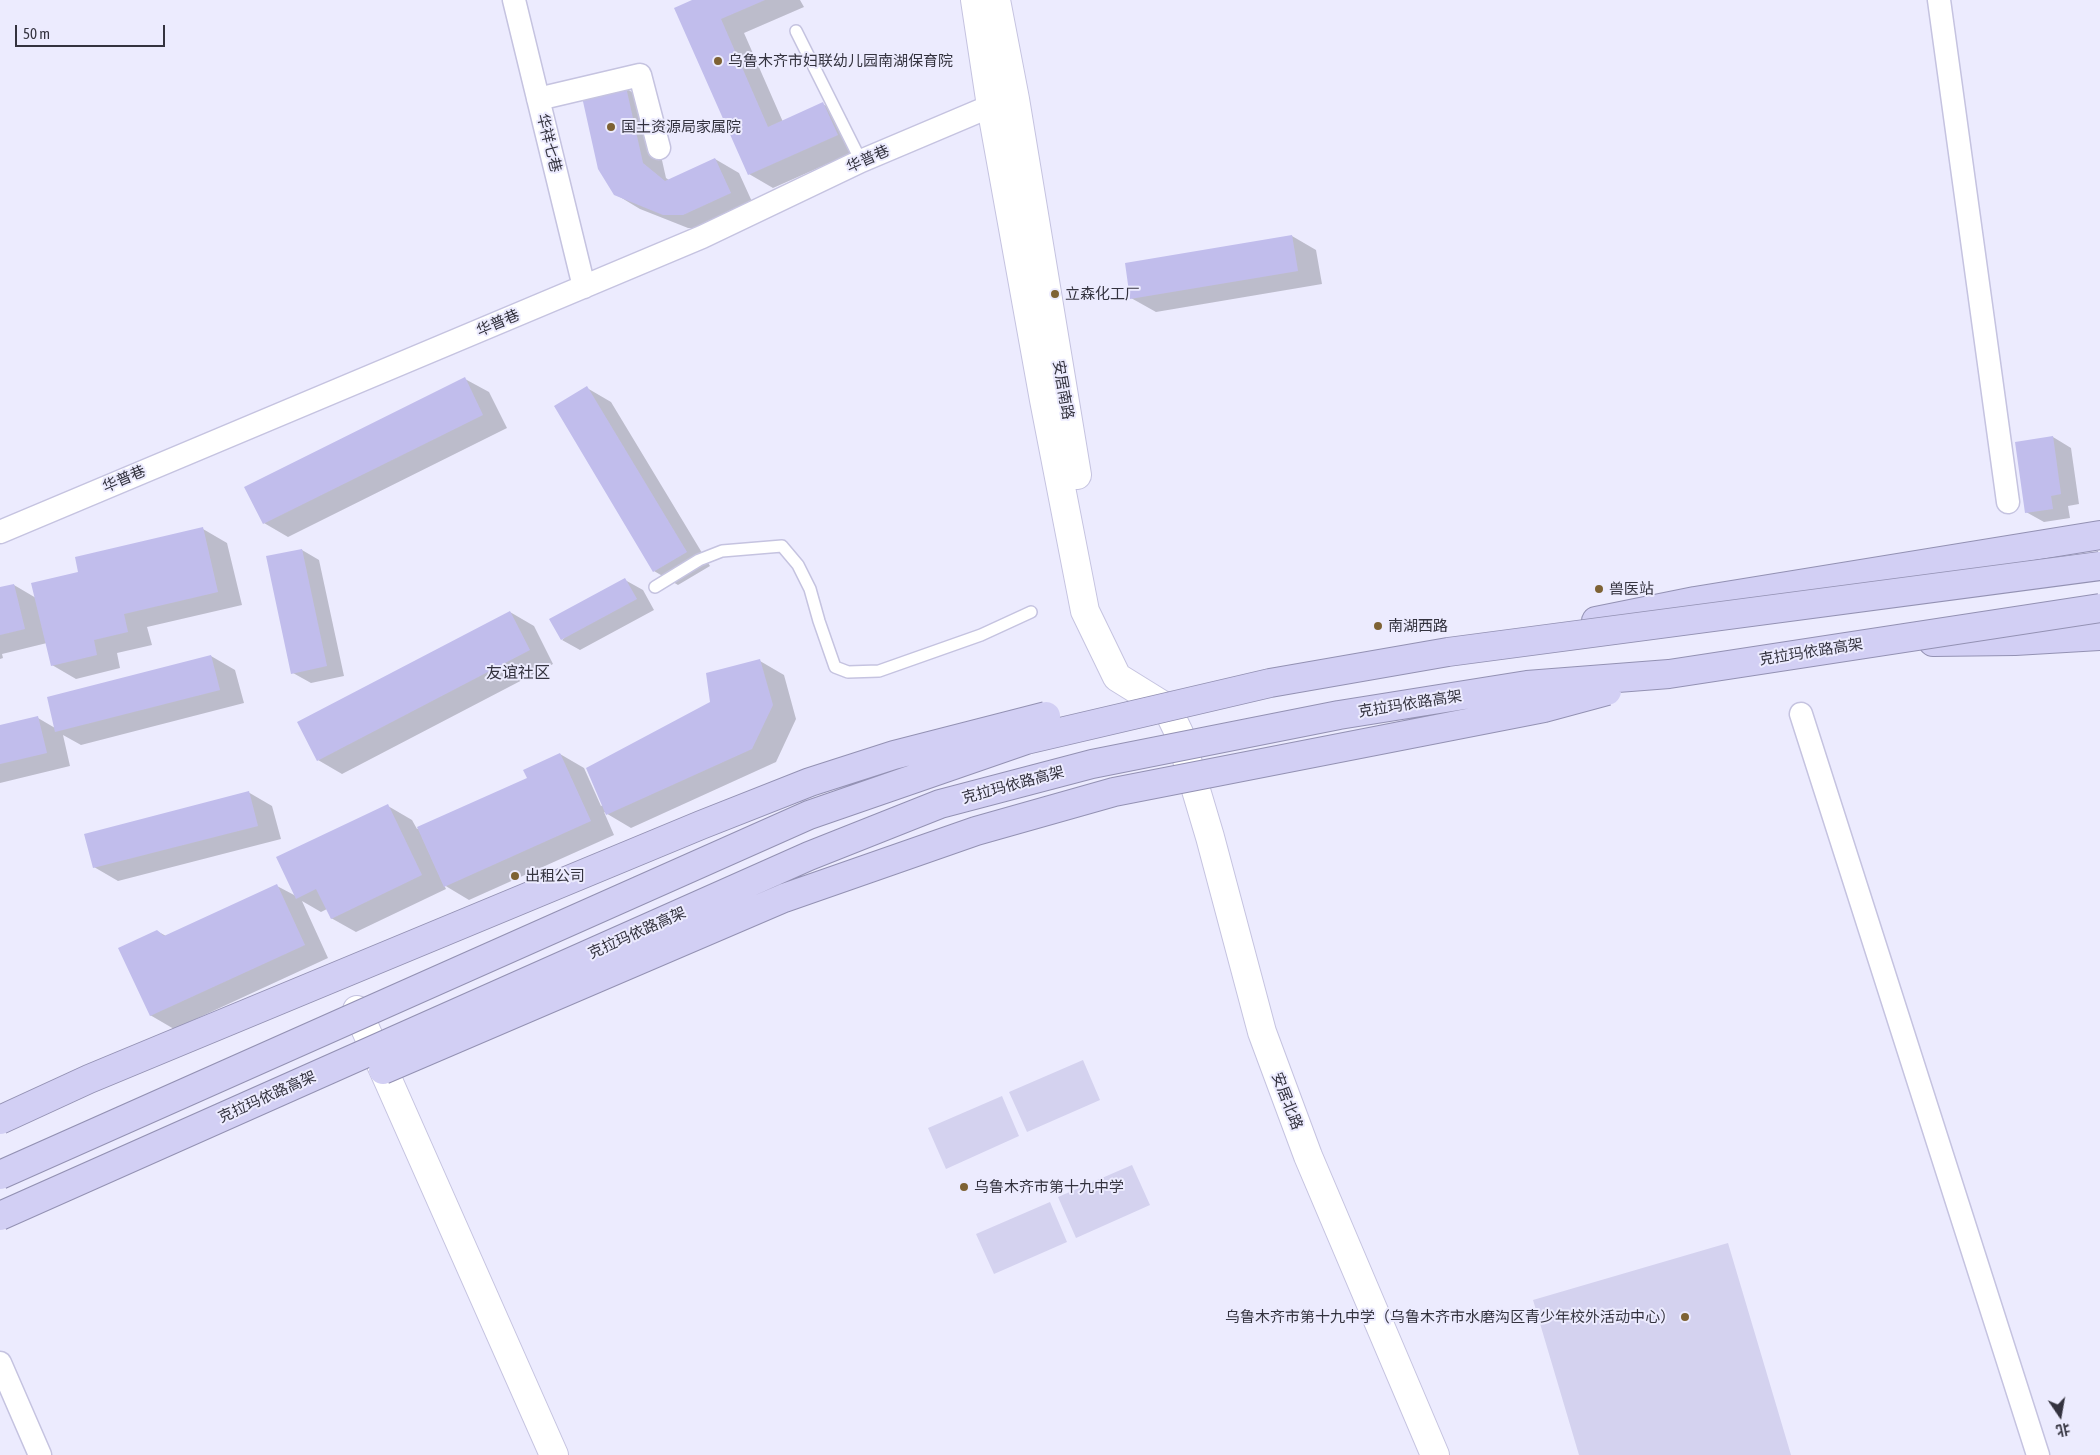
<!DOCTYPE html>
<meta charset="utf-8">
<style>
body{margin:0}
#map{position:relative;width:2100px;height:1455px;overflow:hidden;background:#ecebfe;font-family:"Asap Condensed","Noto Sans SC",sans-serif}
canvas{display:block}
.north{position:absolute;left:2035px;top:1390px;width:50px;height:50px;-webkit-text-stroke:4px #ecebfe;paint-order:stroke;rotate:168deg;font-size:14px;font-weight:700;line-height:20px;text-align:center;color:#34333f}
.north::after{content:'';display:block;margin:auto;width:18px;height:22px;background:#34333f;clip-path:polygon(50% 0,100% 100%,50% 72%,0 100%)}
.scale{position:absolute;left:15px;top:25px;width:150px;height:22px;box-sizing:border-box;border:2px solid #34333f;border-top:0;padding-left:6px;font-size:15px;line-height:18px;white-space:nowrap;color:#34333f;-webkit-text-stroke:4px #ecebfe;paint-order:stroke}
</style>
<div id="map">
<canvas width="2100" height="1455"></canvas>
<div class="north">北</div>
<div class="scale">50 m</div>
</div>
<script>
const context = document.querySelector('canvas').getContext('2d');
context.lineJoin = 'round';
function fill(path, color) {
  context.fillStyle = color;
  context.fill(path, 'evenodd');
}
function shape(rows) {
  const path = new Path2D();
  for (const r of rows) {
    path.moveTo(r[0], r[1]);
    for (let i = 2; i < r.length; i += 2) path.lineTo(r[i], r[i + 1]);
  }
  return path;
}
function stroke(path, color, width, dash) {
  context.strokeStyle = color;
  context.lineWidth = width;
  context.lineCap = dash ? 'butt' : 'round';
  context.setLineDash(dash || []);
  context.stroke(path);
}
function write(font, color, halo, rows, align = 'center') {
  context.font = font + ' "Asap Condensed","Noto Sans SC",sans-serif';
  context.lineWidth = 4;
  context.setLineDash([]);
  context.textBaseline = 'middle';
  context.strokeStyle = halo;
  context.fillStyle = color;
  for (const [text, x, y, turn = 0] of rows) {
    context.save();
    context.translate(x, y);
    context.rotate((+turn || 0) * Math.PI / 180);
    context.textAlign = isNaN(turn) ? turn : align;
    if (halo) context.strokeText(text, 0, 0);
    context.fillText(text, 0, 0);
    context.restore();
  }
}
const green = shape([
 [1083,1060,1100,1100,1027,1132,1009,1092],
 [1002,1096,1019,1136,946,1169,928,1128],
 [1132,1165,1150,1205,1076,1238,1058,1197],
 [1050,1202,1067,1242,994,1274,976,1234],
 [1728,1243,1791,1455,1579,1455,1533,1300]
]);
const shadow = shape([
 [696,0,800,0,804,7,744,33,783,122,823,104,847,118,861,149,773,188,749,174],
 [625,88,649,102,666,178,669,180,715,159,739,173,754,206,707,228,688,228,640,209,615,194],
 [1292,236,1316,250,1322,284,1156,312,1131,298],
 [465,379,489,392,507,428,288,537,264,523],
 [587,388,611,402,710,566,678,585,654,571],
 [2053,437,2071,448,2079,504,2068,506,2070,518,2044,522,2026,512],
 [203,529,227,543,242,605,147,627,152,645,117,653,120,668,76,679,52,665,47,643,2,654,3,658,0,659,0,588,14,585,36,598,80,573],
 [302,550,319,560,344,676,311,683,293,673],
 [625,580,643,590,654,610,580,650,562,640],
 [510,612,534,626,553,664,342,774,318,760],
 [211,656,235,670,244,703,81,745,63,735,70,766,0,783,0,726,38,718,55,728],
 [760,661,784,675,796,719,776,762,631,828,604,812,614,835,469,900,444,885,446,889,356,932,331,918,327,909,321,912,302,901,328,958,174,1029,150,1015,157,931,166,936,277,886,296,896,388,806,412,820,417,829,529,779,560,754,584,768,601,806,603,805,711,703],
 [248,792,272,806,281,839,118,881,94,867]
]);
const building = shape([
 [692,0,765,0,721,19,768,127,823,102,838,135,748,175,674,8],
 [626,87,643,163,665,181,715,158,731,193,683,215,663,215,614,195,598,169,582,97],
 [1292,235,1298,271,1130,299,1125,263],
 [465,377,483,415,263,524,244,487],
 [587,386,687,552,653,572,554,406],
 [2053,436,2061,494,2051,496,2053,509,2025,513,2015,442],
 [203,527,218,592,124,614,128,632,94,640,97,655,51,666,31,583,78,572,75,557],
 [302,549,327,666,291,674,266,556],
 [625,578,637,599,561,640,549,619],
 [14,584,25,629,0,635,0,587],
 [510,611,530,650,317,761,297,722],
 [211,655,220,690,55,732,47,697],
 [760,659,773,705,752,749,606,815,586,768,710,702,706,673],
 [38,716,47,753,0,764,0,725],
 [560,753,591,821,444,887,417,827,527,778,523,770],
 [249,791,258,826,93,868,84,834],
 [388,804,422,875,331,919,316,889,296,899,276,857],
 [277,884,305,945,150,1016,118,948,157,930,164,936]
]);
const service = shape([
 [796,31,861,161],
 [655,587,699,560,722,551,782,546,798,565,810,589,819,621,835,667,848,672,879,671,981,635,1031,612]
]);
const minor = shape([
 [514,0,584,287],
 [1939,0,2008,502],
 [538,99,640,75,659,148],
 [0,532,702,237,861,161,991,106,1006,102],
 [1801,714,2038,1455],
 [0,1363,40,1455]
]);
const tertiary = shape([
 [975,0,991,106,1044,400,1085,611,1117,677,1167,708,1179,733,1210,837,1262,1032,1308,1156,1435,1455],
 [996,0,1015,99,1077,475],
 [357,1010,554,1455]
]);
const trunk = shape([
 [1596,621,1695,601,2100,535],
 [1933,642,2015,641,2100,636]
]);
const trunkBridge = shape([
 [383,1070,784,898,976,831,1114,792,1544,708,1607,691],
 [0,1120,89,1079,701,825,810,782,894,755,1046,716],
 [0,1175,809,815,1026,740,1270,683,1448,652,2100,566],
 [0,1216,809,856,940,804,1092,764,1339,715,1527,685,1669,674,2100,608]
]);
const markers = [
 [718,61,5,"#7e6234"],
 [611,127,5,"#7e6234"],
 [1055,294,5,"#7e6234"],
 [1599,589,5,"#7e6234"],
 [1378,626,5,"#7e6234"],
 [515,876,5,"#7e6234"],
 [964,1187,5,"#7e6234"],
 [1685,1317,5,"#7e6234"]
];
const poiNames = [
 ["乌鲁木齐市妇联幼儿园南湖保育院",728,61],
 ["国土资源局家属院",621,127],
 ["立森化工厂",1065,294],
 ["兽医站",1609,589],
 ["南湖西路",1388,626],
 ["出租公司",525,876],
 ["乌鲁木齐市第十九中学",974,1187],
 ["乌鲁木齐市第十九中学（乌鲁木齐市水磨沟区青少年校外活动中心）",1675,1317,"right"]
];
const streetNames = [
 ["华祥七巷",549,143,76],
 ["华普巷",868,159,-24],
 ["华普巷",498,323,-23],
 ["安居南路",1063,390,80],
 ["华普巷",124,479,-23],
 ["克拉玛依路高架",1811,652,-9],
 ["克拉玛依路高架",1410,704,-9],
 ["克拉玛依路高架",1013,785,-15],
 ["克拉玛依路高架",637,933,-24],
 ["克拉玛依路高架",267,1097,-24],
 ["安居北路",1287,1101,69]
];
const neighbourhoodNames = [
 ["友谊社区",518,673]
];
fill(green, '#d4d2ef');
fill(shadow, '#0003');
fill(building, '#c1bdec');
stroke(service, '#c5c3e0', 14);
stroke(minor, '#c5c3e0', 25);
stroke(tertiary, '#c5c3e0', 30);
stroke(trunk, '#9391b3', 30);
stroke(service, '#fff', 11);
stroke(minor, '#fff', 22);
stroke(tertiary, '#fff', 28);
stroke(trunk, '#d2cff4', 28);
stroke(trunkBridge, '#9391b3', 30, []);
stroke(trunkBridge, '#d2cff4', 28);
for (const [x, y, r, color] of markers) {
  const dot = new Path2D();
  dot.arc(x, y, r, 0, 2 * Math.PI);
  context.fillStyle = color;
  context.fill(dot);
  stroke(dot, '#ecebfe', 2);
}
write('15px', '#34333f', '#ecebfe', poiNames, 'left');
write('15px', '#34333f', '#ecebfe', streetNames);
write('16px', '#34333f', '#ecebfe', neighbourhoodNames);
</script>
